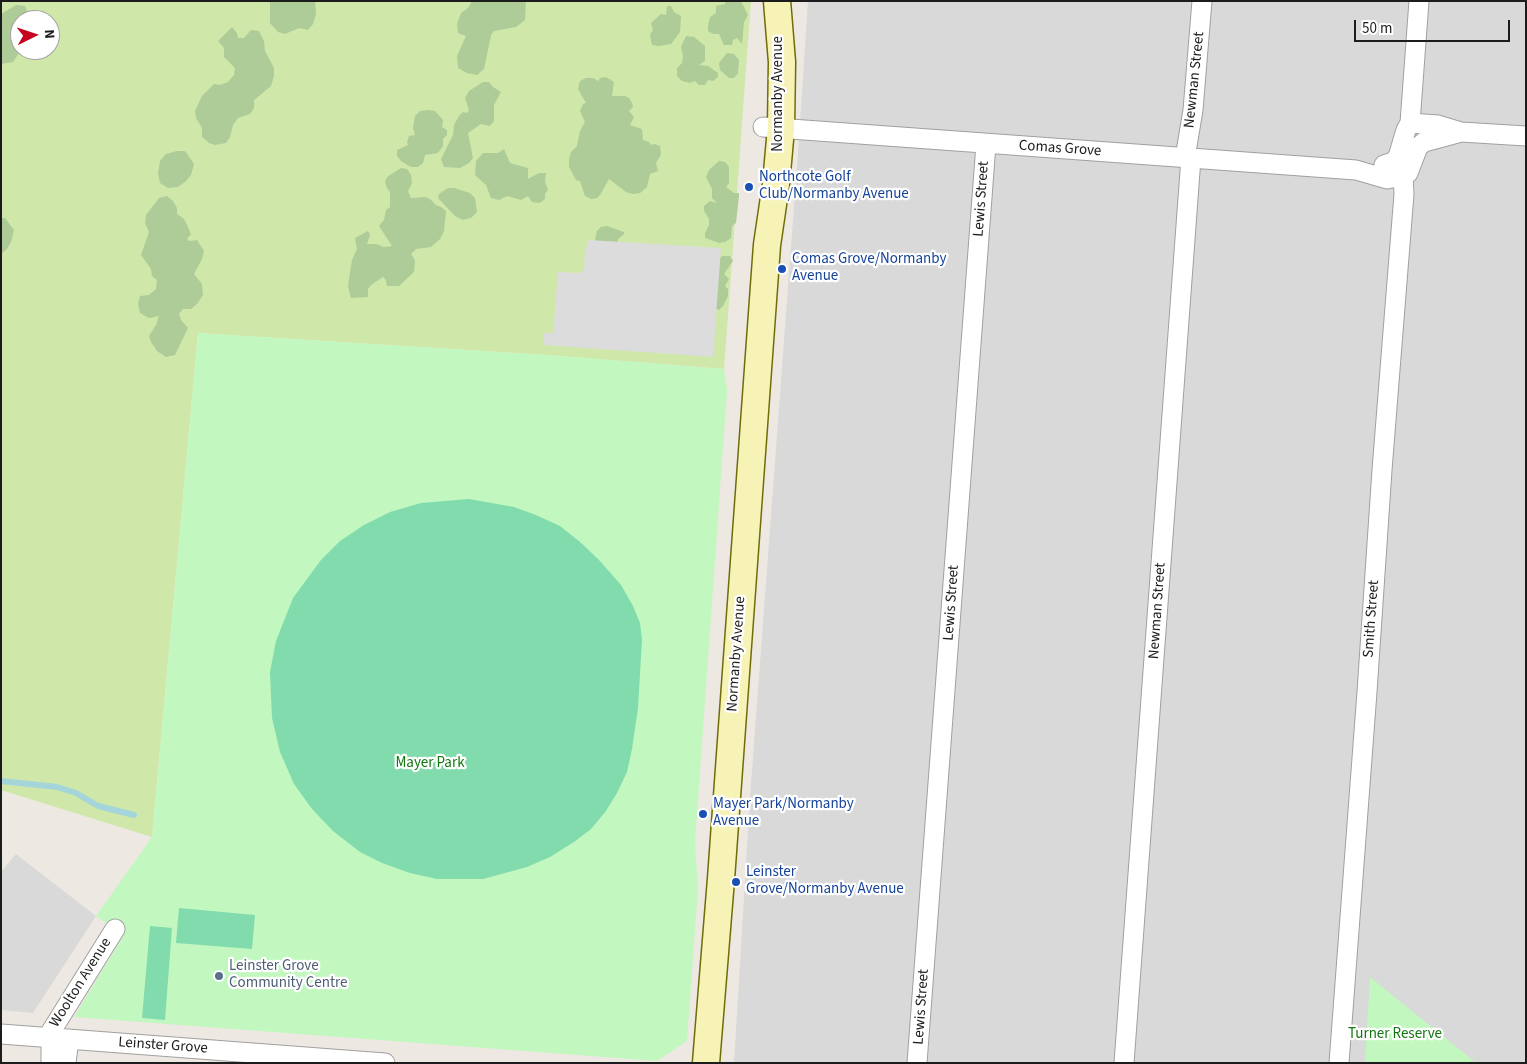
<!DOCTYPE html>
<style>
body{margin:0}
#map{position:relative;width:1527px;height:1064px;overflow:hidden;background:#ede8e2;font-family:"Source Sans 3",sans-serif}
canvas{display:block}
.frame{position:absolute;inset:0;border:2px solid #1c1c1c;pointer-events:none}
.north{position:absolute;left:10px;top:10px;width:50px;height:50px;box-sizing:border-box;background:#fff;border:1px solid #a4a4a4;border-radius:50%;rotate:86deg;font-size:14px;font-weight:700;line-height:20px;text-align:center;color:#1c1c1c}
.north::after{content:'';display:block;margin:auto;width:18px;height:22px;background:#c4051d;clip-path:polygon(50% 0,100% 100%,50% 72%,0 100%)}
.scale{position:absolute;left:1354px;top:20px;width:156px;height:22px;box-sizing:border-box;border:2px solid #1c1c1c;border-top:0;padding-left:6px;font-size:15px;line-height:18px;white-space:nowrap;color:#1c1c1c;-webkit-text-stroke:4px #fff;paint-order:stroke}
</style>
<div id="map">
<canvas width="1527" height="1064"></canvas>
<div class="frame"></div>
<div class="north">N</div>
<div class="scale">50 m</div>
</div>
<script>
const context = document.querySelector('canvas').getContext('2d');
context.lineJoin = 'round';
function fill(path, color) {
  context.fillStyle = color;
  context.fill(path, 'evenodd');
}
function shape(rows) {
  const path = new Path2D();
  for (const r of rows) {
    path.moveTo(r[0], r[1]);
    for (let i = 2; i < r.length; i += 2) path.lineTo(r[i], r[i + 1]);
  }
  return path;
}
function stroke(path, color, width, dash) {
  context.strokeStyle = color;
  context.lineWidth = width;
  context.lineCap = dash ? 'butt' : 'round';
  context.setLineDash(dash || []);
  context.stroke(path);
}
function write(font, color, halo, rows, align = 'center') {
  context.font = font + ' "Source Sans 3",sans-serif';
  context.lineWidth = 4.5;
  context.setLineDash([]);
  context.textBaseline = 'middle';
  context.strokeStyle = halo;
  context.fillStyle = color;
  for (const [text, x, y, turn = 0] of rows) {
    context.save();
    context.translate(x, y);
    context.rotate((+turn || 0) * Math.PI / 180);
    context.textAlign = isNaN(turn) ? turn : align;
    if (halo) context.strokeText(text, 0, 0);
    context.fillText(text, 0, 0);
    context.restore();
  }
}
const residential = shape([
 [808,1,1526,1,1526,1063,734,1063,750,797,798,153],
 [16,854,96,916,33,1013,1,1010,1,872]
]);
const grass = shape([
 [1,1,751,1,724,369,547,355,198,333,152,837,1,790],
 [20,20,50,20,50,50,20,50]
]);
const forest = shape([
 [270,1,315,1,316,14,313,24,308,30,299,28,285,34,278,32,270,23],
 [472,1,526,1,525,20,516,27,494,31,491,35,484,69,477,75,467,73,458,68,457,56,466,36,458,33,457,24,461,13,468,8],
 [725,1,741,1,748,15,744,22,742,44,737,38,733,40,732,45,724,45,719,34,713,34,708,31,708,25,710,17,716,13,716,6,725,4],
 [16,5,25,6,28,14,32,20,20,20,20,50,38,50,33,55,18,54,13,62,1,64,1,14],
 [667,6,671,6,674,12,681,16,680,32,671,44,659,46,652,45,650,35,653,30,651,23,661,14,666,15],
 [232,27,237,33,238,38,244,38,251,30,259,31,264,41,265,51,274,68,274,76,271,86,254,100,254,108,250,114,238,118,233,125,230,137,226,143,215,145,209,143,202,137,202,128,196,118,195,111,202,96,214,84,220,85,228,82,234,75,235,68,224,57,224,48,218,41],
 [686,36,694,37,705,46,705,61,699,65,708,66,718,73,718,77,713,81,708,80,705,85,699,85,695,81,690,83,682,81,677,76,677,68,682,63,683,56,681,47],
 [727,53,734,54,739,60,738,73,734,78,729,78,720,70,719,63],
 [606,77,614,82,612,96,625,96,629,98,632,103,633,107,629,111,634,117,630,125,642,129,643,140,649,142,651,145,654,144,660,146,661,155,656,163,658,171,650,174,647,187,640,193,633,194,626,192,609,179,600,195,597,198,591,199,585,196,580,181,576,180,569,167,569,159,571,152,577,146,580,131,585,122,580,111,583,104,586,103,578,89,580,81,586,78,593,78,598,81,600,78],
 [483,82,489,82,493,87,501,92,494,105,494,121,490,126,481,124,468,133,473,158,469,163,460,168,444,167,441,159,453,135,454,125,459,116,463,112,467,113,469,110,465,98,469,91],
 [429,110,435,111,443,120,442,127,447,130,447,135,443,139,443,146,438,153,425,155,423,163,418,167,411,167,401,161,397,156,397,150,408,145,407,142,409,136,415,135,413,128,415,116,420,111],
 [504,149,510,163,528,168,528,179,539,173,546,173,545,182,548,190,545,194,545,199,540,203,532,202,528,196,521,200,507,196,499,200,491,198,486,185,475,175,476,161,483,153,498,153],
 [177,151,185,151,194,164,191,175,186,181,178,187,168,188,160,183,158,173,160,161,166,154],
 [719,161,725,162,729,167,729,183,726,187,734,193,739,193,739,196,736,223,732,226,731,238,725,242,719,243,705,238,705,233,709,225,709,219,704,211,704,206,710,201,717,203,712,198,712,189,706,177,709,170],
 [401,168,407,169,411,175,412,183,408,191,411,198,425,197,430,199,436,205,441,207,446,211,444,231,440,239,431,247,416,249,411,254,415,260,414,272,399,286,387,286,386,280,383,277,371,285,368,289,368,297,351,298,348,286,352,260,357,249,355,238,368,231,370,235,367,244,376,244,384,247,392,246,379,226,384,220,386,210,390,207,390,192,387,188,385,182,387,177],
 [448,188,454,188,470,193,475,198,477,212,471,218,463,220,455,216,438,198,439,194],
 [167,196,173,201,177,208,177,214,184,219,188,227,191,235,187,238,189,241,197,240,204,251,202,259,194,274,202,284,203,295,197,304,191,309,183,309,179,314,181,320,188,328,175,355,166,357,157,351,151,342,149,336,156,325,159,316,149,318,140,313,138,304,140,296,149,295,156,289,157,280,152,276,151,269,141,255,149,232,145,223,146,215,159,198],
 [1,218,5,218,14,230,11,242,7,249,1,254],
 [607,226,624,232,624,234,619,238,614,249,597,244,595,239,597,231,601,227],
 [722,256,730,256,733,261,724,274,729,279,725,286,728,289,728,296,723,306,719,310,713,308,716,263]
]);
const park = shape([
 [198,333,547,355,724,369,727,390,695,842,698,889,687,1041,657,1061,74,1017,124,935,96,916,152,837],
 [1370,977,1476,1063,1365,1063]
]);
const pitch = shape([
 [469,499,514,507,536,515,560,526,580,542,599,560,621,585,633,606,640,623,642,640,638,708,632,749,627,772,617,793,606,811,591,829,574,842,550,857,527,867,483,879,437,879,410,873,382,863,360,852,333,831,312,809,294,784,280,752,272,718,270,672,276,641,293,598,321,560,340,541,364,525,390,512,421,503],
 [179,908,255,915,252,949,176,943],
 [150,926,172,928,165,1020,142,1018]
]);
const parking = shape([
 [589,240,721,248,713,357,544,345,544,333,553,333,558,272,578,273,584,270,585,249]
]);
const stream = shape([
 [1,781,57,787,76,793,98,806,134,815]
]);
const street = shape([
 [1410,123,1438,125,1461,132,1526,136],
 [763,127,1356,170,1387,179,1403,176,1408,173,1418,147,1424,142,1461,132],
 [1185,158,1193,110,1202,1],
 [1384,165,1393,162,1398,157,1406,130,1410,123,1419,1],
 [1,1034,385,1063],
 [47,1038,115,929],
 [51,1063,51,1038],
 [66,1063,69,1039],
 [917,1063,986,144],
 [1124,1063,1191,158],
 [1339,1063,1367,692,1382,470,1404,194,1403,176,1395,160]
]);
const secondary = shape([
 [706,1063,721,879,767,245,776,184,781,128,782,62,777,1]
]);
const markers = [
 [749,187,5,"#1a4fb4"],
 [782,269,5,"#1a4fb4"],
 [703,814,5,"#1a4fb4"],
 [736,882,5,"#1a4fb4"],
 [219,976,5,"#5c6f8a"]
];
const streetNames = [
 ["Newman Street",1195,80,-84],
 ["Normanby Avenue",779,94,-90],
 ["Comas Grove",1060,149,4],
 ["Lewis Street",982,199,-86],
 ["Lewis Street",952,603,-86],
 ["Newman Street",1158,611,-86],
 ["Smith Street",1372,619,-86],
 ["Normanby Avenue",737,654,-86],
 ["Woolton Avenue",81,983,-58],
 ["Lewis Street",922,1007,-86],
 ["Leinster Grove",163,1046,4]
];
const transitNames = [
 ["Northcote Golf",759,178],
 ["Club/Normanby Avenue",759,195],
 ["Comas Grove/Normanby",792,260],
 ["Avenue",792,277],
 ["Mayer Park/Normanby",713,805],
 ["Avenue",713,822],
 ["Leinster",746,873],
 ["Grove/Normanby Avenue",746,890]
];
const parkNames = [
 ["Mayer Park",430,764],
 ["Turner Reserve",1395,1035]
];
const serviceNames = [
 ["Leinster Grove",229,967],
 ["Community Centre",229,984]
];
fill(residential, '#dad9d9');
fill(grass, '#cfe7a9');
fill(forest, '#aecc98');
fill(park, '#c2f8bf');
fill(pitch, '#81dbad');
fill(parking, '#dcdcdc');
stroke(stream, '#a3d5da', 6);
stroke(street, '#a0a0a0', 21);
stroke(secondary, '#6f6d07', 29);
stroke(street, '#fff', 19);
stroke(secondary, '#f7f3b6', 26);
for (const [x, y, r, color] of markers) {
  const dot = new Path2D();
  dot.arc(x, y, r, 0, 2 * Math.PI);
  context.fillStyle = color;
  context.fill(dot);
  stroke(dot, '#fff', 2);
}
write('15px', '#1c1c1c', '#fff', streetNames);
write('15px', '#164399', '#fff', transitNames, 'left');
write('15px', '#12770e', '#fff', parkNames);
write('15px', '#4e5e75', '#fff', serviceNames, 'left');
</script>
